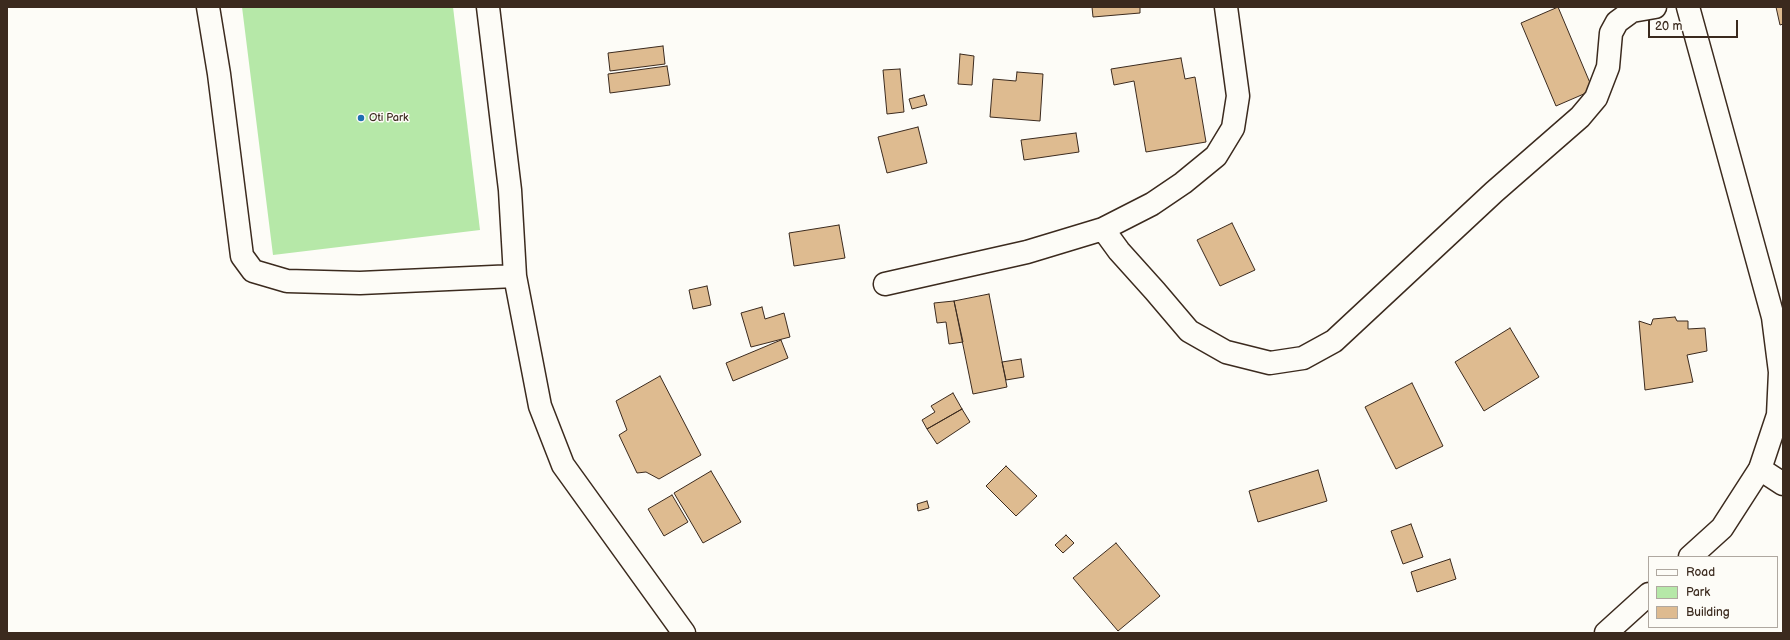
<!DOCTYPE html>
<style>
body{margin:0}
#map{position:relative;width:1790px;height:640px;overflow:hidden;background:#fdfcf7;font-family:"Balsamiq Sans",sans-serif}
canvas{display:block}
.frame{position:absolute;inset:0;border:8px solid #3b2a1e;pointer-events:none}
.legend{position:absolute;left:1648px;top:556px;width:130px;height:72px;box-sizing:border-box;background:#fdfcf7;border:1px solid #afa8a0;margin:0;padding:5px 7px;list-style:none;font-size:12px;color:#3b2a1e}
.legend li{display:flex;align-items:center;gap:8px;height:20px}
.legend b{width:20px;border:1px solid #afa8a0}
.scale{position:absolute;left:1648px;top:20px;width:90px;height:18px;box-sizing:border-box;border:2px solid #3b2a1e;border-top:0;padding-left:5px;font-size:12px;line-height:14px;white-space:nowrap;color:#3b2a1e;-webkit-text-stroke:3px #fdfcf7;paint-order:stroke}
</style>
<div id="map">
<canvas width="1790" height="640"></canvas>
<div class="frame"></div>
<ul class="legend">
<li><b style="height:5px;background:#fdfcf7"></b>Road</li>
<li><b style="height:11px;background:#b6e8a8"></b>Park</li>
<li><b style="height:11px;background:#debb90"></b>Building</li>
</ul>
<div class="scale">20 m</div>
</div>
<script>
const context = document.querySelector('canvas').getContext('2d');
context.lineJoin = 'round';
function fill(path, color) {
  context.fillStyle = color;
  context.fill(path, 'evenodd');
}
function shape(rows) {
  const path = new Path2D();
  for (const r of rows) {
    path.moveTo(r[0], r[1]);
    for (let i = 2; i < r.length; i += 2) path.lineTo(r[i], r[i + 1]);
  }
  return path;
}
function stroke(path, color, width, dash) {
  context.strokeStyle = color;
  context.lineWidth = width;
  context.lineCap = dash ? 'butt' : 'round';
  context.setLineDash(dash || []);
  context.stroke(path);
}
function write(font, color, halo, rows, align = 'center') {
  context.font = font + ' "Balsamiq Sans",sans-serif';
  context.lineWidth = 3;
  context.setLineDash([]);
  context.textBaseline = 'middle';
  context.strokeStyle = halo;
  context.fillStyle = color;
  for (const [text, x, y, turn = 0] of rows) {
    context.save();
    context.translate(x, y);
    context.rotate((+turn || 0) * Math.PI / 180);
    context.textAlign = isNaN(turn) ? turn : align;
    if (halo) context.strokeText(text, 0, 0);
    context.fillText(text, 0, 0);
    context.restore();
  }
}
const green = shape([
 [242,7,453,7,480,230,273,255]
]);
const building = shape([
 [1092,7,1140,7,1140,13,1093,17,1092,7],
 [1558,7,1593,90,1556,106,1521,23,1558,7],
 [1776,7,1783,7,1783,24,1780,25,1776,7],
 [663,46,665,64,610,71,608,53,663,46],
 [960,54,974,56,972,85,958,84,960,54],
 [1181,58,1185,79,1195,77,1206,142,1146,152,1134,81,1114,85,1111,69,1181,58],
 [667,66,670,85,610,93,608,74,667,66],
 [900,69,904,112,887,114,883,70,900,69],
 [1017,72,1043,74,1040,121,990,117,993,79,1016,81,1017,72],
 [924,95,927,105,912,109,909,99,924,95],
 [918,127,927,163,887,173,878,137,918,127],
 [1076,133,1079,152,1024,160,1021,140,1076,133],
 [1232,223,1255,270,1220,286,1197,240,1232,223],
 [839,225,845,258,794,266,789,233,839,225],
 [707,286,711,305,693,309,689,290,707,286],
 [989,294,1007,387,973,394,954,301,989,294],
 [954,301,963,342,949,344,946,322,937,323,934,303,954,301],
 [762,307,765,319,784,313,790,337,751,347,741,313,762,307],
 [1675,317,1677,321,1688,321,1688,329,1705,328,1707,351,1687,355,1693,382,1645,390,1639,321,1651,325,1653,319,1675,317],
 [1510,328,1539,377,1484,411,1455,362,1510,328],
 [781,340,788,358,733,381,726,363,781,340],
 [1021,359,1024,377,1006,380,1002,362,1021,359],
 [660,376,701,455,659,479,646,472,637,473,619,435,627,430,616,401,660,376],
 [1412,383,1443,446,1396,469,1365,407,1412,383],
 [953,393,962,409,927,429,922,420,935,412,931,406,953,393],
 [962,409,970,422,937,444,927,429,962,409],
 [1006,466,1037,496,1016,516,986,486,1006,466],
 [1318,470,1327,501,1258,522,1249,491,1318,470],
 [711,471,741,522,703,543,674,493,711,471],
 [672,495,688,522,664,536,648,509,672,495],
 [927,501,929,508,918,511,917,504,927,501],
 [1411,524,1423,557,1403,564,1391,531,1411,524],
 [1066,535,1074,543,1063,553,1055,545,1066,535],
 [1116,543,1160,596,1118,631,1073,578,1116,543],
 [1450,559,1456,579,1417,592,1411,572,1450,559]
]);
const street = shape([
 [208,7,219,74,242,256,253,271,287,281,360,283,515,276],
 [488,7,510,190,515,276,540,406,563,465,684,633],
 [1103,229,1152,204,1183,183,1216,156,1233,128,1238,96,1226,7],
 [885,284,1027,252,1103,229,1119,251,1155,291,1189,331,1226,352,1270,363,1303,358,1334,341,1494,192,1580,117,1596,98,1608,67,1611,33,1617,22,1632,11,1655,7],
 [1760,469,1783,484]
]);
const secondary = shape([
 [1688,7,1773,317,1780,372,1778,415,1760,469,1722,528,1690,557],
 [1606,633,1649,594]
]);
const markers = [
 [361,118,4,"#1f6fb2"]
];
const poiNames = [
 ["Oti Park",369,118]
];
fill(green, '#b6e8a8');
fill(building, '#debb90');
stroke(building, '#3b2a1e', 1);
stroke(street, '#3b2a1e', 25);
stroke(secondary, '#3b2a1e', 25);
stroke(street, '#fdfcf7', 22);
stroke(secondary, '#fdfcf7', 22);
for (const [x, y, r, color] of markers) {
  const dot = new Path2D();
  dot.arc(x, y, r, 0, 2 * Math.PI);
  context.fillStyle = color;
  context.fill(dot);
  stroke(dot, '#fdfcf7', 1.5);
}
write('11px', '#3b2a1e', '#fdfcf7', poiNames, 'left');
</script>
